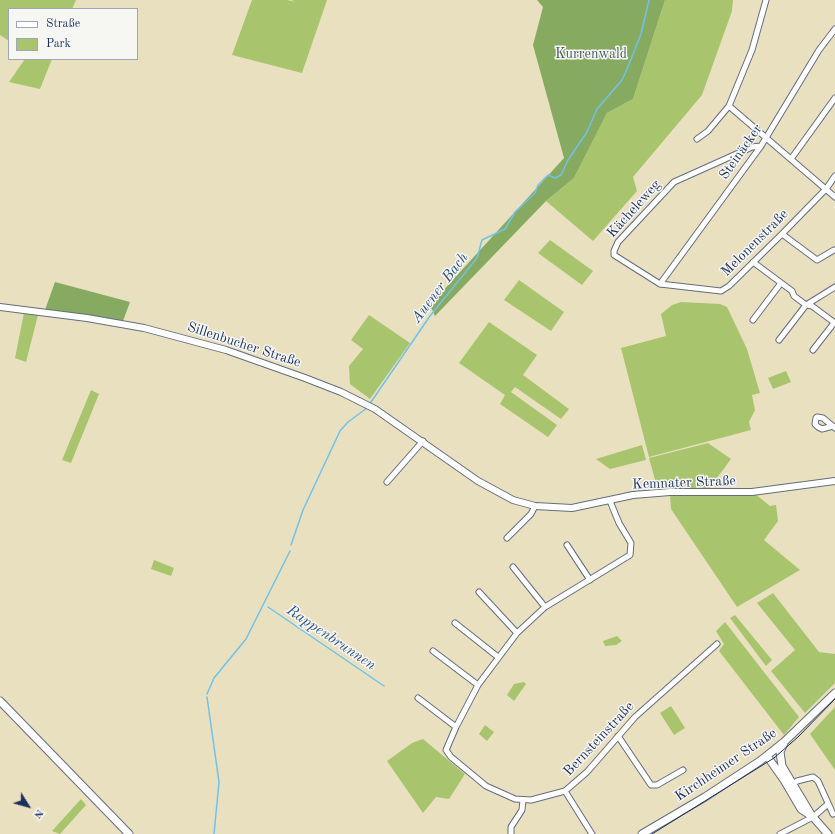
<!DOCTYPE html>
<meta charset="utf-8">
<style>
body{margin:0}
#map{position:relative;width:835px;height:834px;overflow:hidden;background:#e9e0bf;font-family:"Old Standard TT",serif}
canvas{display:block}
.legend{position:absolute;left:8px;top:8px;width:130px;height:52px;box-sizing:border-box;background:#f6f6f2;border:1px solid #9ea6b7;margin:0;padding:5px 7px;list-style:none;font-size:12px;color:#1b2f5e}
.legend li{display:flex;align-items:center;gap:8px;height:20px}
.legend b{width:20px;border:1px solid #9ea6b7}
.north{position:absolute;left:8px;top:786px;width:40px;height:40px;-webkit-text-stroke:3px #f6f6f2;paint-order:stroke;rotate:127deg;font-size:11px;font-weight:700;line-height:16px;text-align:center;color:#1b2f5e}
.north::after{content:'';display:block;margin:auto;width:14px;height:18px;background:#1b2f5e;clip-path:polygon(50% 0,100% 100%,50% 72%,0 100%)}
</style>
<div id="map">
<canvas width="835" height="834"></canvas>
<ul class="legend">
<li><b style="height:5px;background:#fff"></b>Straße</li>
<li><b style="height:11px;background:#a8c56d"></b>Park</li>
</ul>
<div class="north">N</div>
</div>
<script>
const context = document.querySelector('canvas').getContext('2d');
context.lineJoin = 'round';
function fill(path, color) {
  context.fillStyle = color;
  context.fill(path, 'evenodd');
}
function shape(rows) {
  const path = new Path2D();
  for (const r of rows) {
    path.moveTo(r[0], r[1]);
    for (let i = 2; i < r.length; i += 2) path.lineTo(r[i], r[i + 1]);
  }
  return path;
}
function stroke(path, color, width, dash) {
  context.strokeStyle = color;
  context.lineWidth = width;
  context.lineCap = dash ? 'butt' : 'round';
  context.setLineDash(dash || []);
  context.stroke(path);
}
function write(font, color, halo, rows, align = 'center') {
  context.font = font + ' "Old Standard TT",serif';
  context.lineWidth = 3;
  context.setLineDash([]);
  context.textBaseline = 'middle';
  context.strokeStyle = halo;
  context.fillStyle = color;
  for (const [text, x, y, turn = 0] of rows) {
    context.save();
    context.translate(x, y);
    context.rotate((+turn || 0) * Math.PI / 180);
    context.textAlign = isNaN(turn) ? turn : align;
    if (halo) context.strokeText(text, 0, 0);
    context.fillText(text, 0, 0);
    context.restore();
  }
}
const green = shape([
 [0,0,76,0,72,9,9,9,9,41,0,35],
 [252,0,287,0,296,2,291,0,327,0,302,73,232,55],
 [665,0,733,0,732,11,702,95,633,177,637,191,593,241,546,201,574,178,607,113,633,99],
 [25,59,52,59,40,89,9,82],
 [550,240,593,271,582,285,538,253],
 [519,280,564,312,551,331,504,300],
 [681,302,720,304,727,307,747,349,760,393,752,395,755,410,749,422,751,430,649,457,621,348,666,336,661,314,672,305],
 [24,313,38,315,26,362,15,358],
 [369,315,410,343,370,399,350,384,349,366,363,349,351,340],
 [489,322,537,355,523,375,569,409,561,419,515,387,511,392,557,425,548,437,500,404,505,395,459,363],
 [786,371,791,382,773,389,768,378],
 [91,390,99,394,71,463,62,460],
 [708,443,731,459,708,490,657,487,649,458],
 [642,445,646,460,610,469,596,459],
 [754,493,770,506,776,505,778,521,764,540,800,570,737,607,671,509,670,496],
 [154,560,174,568,171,576,151,569],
 [773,593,819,652,835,654,835,683,805,713,771,671,795,650,757,603],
 [735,615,772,660,766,666,730,618],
 [725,622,799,717,784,735,719,651,724,644,716,631],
 [617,636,622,641,616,645,605,646,603,641],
 [524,682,526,684,514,701,507,695,514,684],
 [671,706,685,728,674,735,660,713],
 [835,707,835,770,810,734],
 [485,725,494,732,487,741,479,734],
 [423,739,465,774,449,799,436,797,423,813,387,761,412,743],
 [81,799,86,805,60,834,52,831]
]);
const forest = shape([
 [537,0,665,0,633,99,607,113,574,178,546,201,435,316,430,305,564,158,533,45,543,7],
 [55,282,130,302,123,321,45,310]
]);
const stream = shape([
 [369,405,430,316,477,258,482,240,505,229,515,212,535,193,538,185,548,175,555,178,561,175,568,160,587,132,597,109,622,80,628,67,641,34,649,0],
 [291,545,303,510,340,431,348,422,367,408],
 [268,607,384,686],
 [207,694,214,678,246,639,290,551],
 [207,697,219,782,214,834]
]);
const minor = shape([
 [729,106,835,197],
 [697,139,708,131,729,106,752,50,766,0],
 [761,146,752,147,674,182,618,242,614,251,614,255,660,284,721,291,729,286,782,234,826,189,835,176],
 [791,159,835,98],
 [782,234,817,260,834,250],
 [753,262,792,291,794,296,806,305,812,306,835,323],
 [660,284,761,146,819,50,835,29],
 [753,320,781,283],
 [779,340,806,305,835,287],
 [813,350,834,323],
 [833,426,822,429,818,427,815,424,816,418,817,417,823,418,835,428],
 [387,482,423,441],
 [610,501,619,523,631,543,630,555,545,607,517,633,478,685,456,727,446,750,451,757,486,786,515,799,531,800,565,791,587,772,635,717,717,644],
 [507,538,531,514,535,506],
 [567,545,590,580],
 [513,567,545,607],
 [479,592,517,633],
 [455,623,498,657],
 [433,651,478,685],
 [418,698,456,727],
 [618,736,651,785,657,785,683,770],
 [791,787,797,781,813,777,818,781,833,814],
 [565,791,592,834],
 [511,834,511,827,522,810,523,800],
 [780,834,813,817,828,804]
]);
const tertiary = shape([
 [0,307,87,318,144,328,226,350,305,378,341,392,375,409,478,481,513,500,535,506,572,508,633,495,670,492,752,492,835,481]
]);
const secondary = shape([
 [0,701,129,834],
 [784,743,780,752,782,766,812,816],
 [767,756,784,780,801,809,813,817,828,834],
 [642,834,705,797,760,761,784,742,835,693]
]);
const tram = shape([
 [652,834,774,758,798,737,835,699]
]);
const parkNames = [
 ["Kurrenwald",591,54]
];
const streetNames = [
 ["Steinäcker",741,152,-55],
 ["Kächeleweg",634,209,-48],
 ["Melonenstraße",755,243,-45],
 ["Sillenbucher Straße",244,345,18],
 ["Kemnater Straße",684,483,-2],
 ["Bernsteinstraße",599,739,-47],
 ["Kirchheimer Straße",726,765,-34]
];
const waterNames = [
 ["Auener Bach",440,288,-53],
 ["Rappenbrunnen",331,638,34]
];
fill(green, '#a8c56d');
fill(forest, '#86aa60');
stroke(stream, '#70c2ec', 1.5);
stroke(minor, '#636d80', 7);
stroke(tertiary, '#636d80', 8);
stroke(secondary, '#636d80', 9);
stroke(minor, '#fff', 5);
stroke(tertiary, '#fff', 6);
stroke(secondary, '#fff', 7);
stroke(tram, '#1b2f5e', 1);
write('14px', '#455c62', '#f6f6f2', parkNames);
write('14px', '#1b2f5e', '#f6f6f2', streetNames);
write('italic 15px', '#305482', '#f6f6f2', waterNames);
</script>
